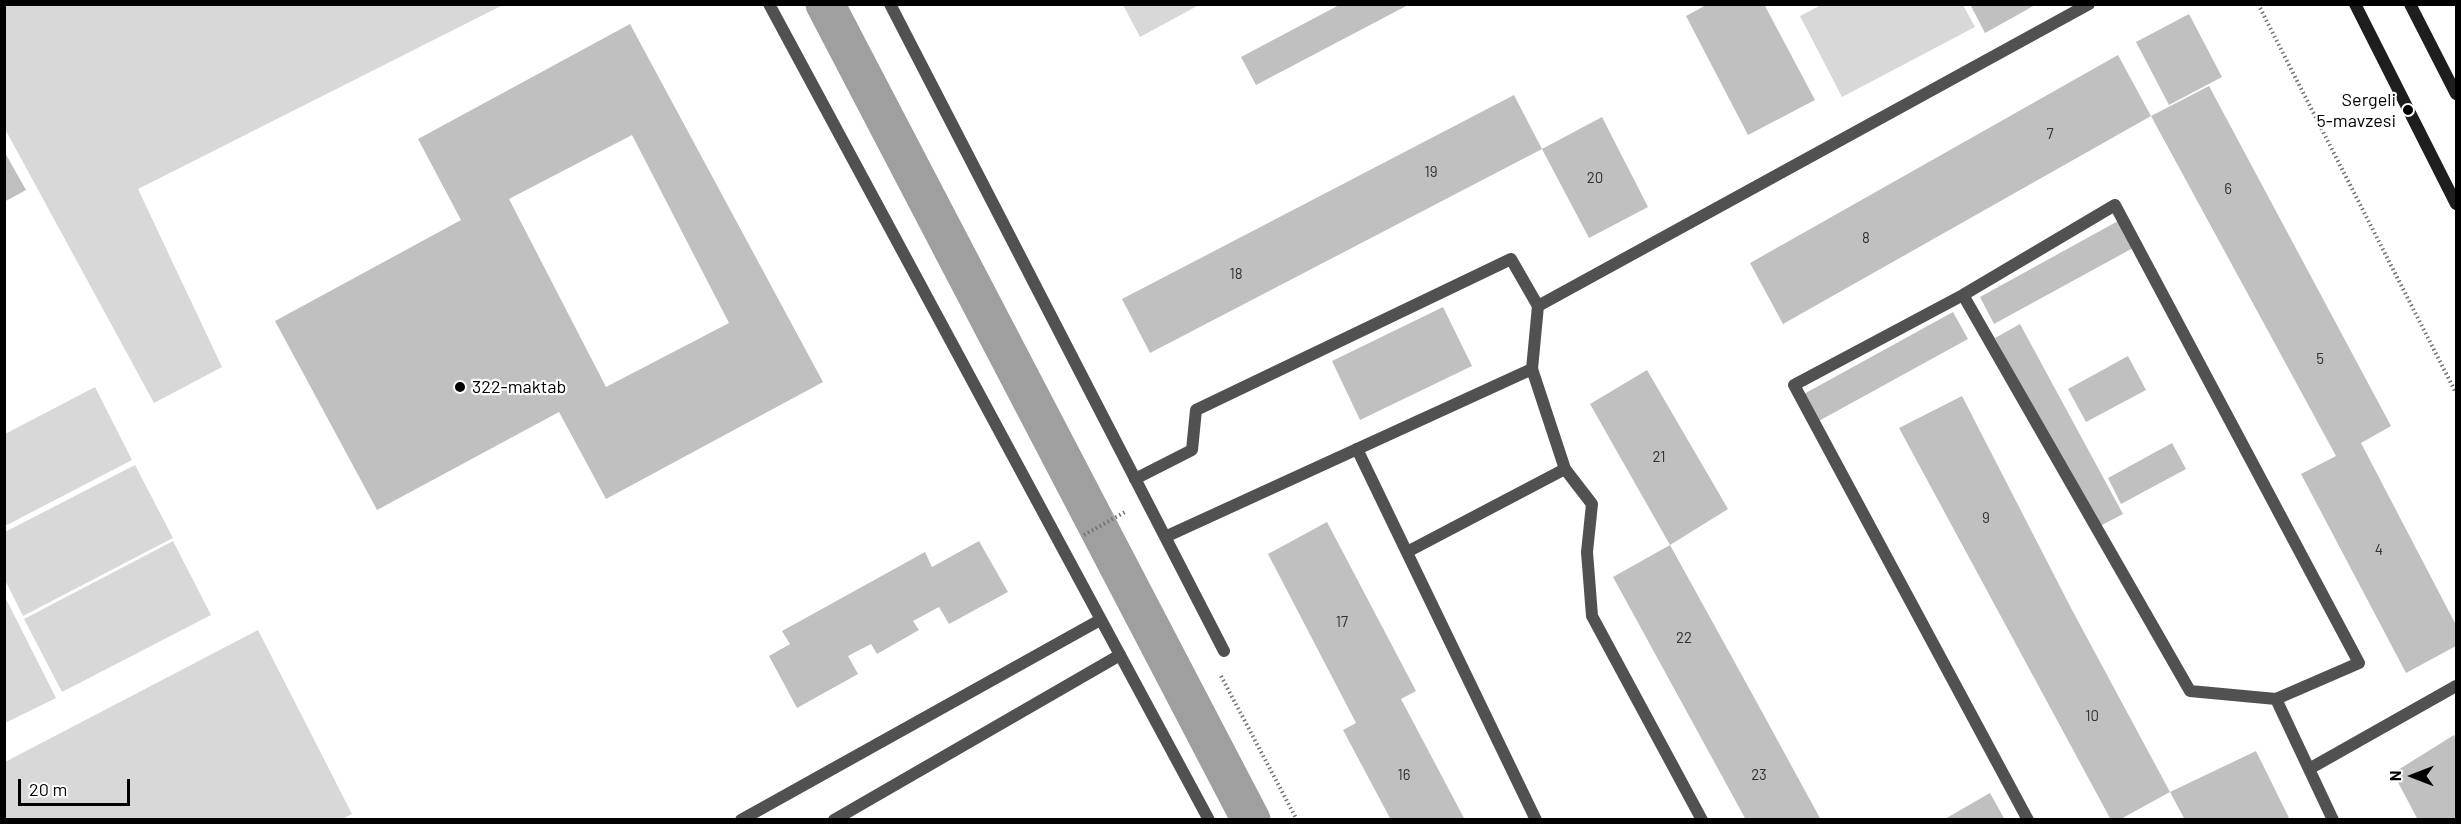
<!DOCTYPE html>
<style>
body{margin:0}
#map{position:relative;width:2461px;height:824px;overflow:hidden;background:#fff;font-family:Barlow,sans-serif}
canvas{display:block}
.frame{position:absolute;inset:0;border:6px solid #000;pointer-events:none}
.north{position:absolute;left:2383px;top:746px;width:60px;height:60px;-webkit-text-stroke:4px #fff;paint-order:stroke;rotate:270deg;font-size:16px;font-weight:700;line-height:24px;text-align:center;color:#000}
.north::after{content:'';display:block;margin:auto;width:21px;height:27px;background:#000;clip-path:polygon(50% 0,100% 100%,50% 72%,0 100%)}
.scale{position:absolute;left:18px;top:779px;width:112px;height:27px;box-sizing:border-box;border:3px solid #000;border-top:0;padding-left:8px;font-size:18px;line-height:21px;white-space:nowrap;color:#000;-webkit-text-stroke:4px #fff;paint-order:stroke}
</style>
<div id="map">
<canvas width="2461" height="824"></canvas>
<div class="frame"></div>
<div class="north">N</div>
<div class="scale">20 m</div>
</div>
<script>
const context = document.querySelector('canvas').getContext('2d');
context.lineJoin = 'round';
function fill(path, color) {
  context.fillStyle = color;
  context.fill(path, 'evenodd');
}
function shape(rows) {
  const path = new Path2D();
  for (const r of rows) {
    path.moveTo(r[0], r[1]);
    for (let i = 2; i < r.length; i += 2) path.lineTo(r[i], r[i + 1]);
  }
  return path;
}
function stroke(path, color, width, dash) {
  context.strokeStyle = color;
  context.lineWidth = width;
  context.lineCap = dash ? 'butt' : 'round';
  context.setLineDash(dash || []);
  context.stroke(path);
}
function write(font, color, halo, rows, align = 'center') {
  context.font = font + ' Barlow,sans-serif';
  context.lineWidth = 4.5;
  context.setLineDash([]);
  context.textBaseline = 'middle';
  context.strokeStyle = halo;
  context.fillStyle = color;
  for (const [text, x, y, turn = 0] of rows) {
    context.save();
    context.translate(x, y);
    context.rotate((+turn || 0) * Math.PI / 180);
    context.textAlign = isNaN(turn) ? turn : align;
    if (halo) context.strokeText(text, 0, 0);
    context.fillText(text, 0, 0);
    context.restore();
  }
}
const green = shape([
 [7,4,503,4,503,5,138,189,222,367,154,403,5,129,4,6],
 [1823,4,1963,5,1975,27,1842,97,1800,16],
 [1123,5,1199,5,1140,37],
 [95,387,132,460,5,526,5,434],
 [135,465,173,538,23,616,5,580,5,532],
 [173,541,211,615,62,692,24,619],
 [4,595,56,698,5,723,4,723],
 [258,630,352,814,340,820,5,819,5,762]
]);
const canal = shape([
 [825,4,1251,820]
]);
const building = shape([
 [1341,4,1410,4,1256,85,1241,57],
 [1708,4,1764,4,1815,100,1748,135,1686,16],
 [1970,4,2037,4,1985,33],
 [2189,14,2222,77,2169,105,2136,42],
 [630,24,823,382,606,499,559,412,377,510,275,321,461,220,418,139],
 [632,135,729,323,606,387,509,199],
 [2118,55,2151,116,1783,324,1750,263],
 [2209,86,2391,426,2361,443,2456,625,2456,646,2406,673,2301,474,2336,456,2151,116],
 [1514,95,1542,149,1150,353,1122,299],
 [1602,117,1648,207,1589,238,1542,149],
 [4,151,26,190,4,202],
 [2118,221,2133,248,1994,324,1980,297],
 [1443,307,1472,366,1360,420,1332,361],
 [1953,312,1968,339,1817,422,1802,395],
 [2020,324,2123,514,2098,527,1995,338],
 [2128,356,2146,390,2086,422,2068,389],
 [1647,370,1728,509,1670,545,1590,404],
 [1962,396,2071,608,2170,792,2119,820,2111,820,1899,428],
 [2172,443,2186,469,2121,504,2108,478],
 [1327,522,1416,691,1401,699,1465,820,1391,820,1343,730,1356,723,1268,554],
 [979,541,1008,592,949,624,939,607,913,621,919,630,877,654,871,644,848,656,858,674,797,708,769,656,790,644,782,631,925,552,932,567],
 [1670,545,1755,699,1821,820,1746,820,1613,577],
 [2454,735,2456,741,2456,820,2418,820,2393,773],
 [2256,751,2290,820,2185,820,2170,792],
 [1990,793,2005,820,1943,820]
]);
const path = shape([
 [2258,4,2456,393],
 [1084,535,1125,512],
 [1221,676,1297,820]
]);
const service = shape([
 [2115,205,2359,663,2276,699,2190,691,1963,295,2115,205],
 [1963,295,1794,385,2028,820],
 [1532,369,1565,469,1592,504,1587,552,1592,616,1702,820],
 [1357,449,1536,820],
 [1135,479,1192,450,1196,410,1511,259,1538,306],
 [1407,552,1565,469],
 [2276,699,2333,820],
 [2309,769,2456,686],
 [741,820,1100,620],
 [834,820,1120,655]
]);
const minor = shape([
 [769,4,1209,820],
 [890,4,1224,651],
 [1165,537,1532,369,1538,306,2089,4]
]);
const secondary = shape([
 [2355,4,2456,204],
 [2410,4,2456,94]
]);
const markers = [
 [2408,110,6,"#000"],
 [460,387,6,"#000"]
];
const numberNames = [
 ["7",2050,134],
 ["19",1431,172],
 ["20",1595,178],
 ["6",2228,189],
 ["8",1866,238],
 ["18",1236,274],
 ["5",2320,359],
 ["21",1659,457],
 ["9",1986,518],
 ["4",2379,550],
 ["17",1342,622],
 ["22",1684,638],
 ["10",2092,716],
 ["16",1404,775],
 ["23",1759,775]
];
const poiNames = [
 ["Sergeli",2396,100],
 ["5-mavzesi",2396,121],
 ["322-maktab",472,387,"left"]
];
fill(green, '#d8d8d8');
stroke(canal, '#9f9f9f', 39);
fill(building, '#c0c0c0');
stroke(path, '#737373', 4, [1.5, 3]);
stroke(service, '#515151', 12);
stroke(minor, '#515151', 12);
stroke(secondary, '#1e1e1e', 12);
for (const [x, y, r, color] of markers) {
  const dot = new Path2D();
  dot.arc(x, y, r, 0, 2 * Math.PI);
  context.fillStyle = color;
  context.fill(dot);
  stroke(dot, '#fff', 2);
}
write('15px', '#303030', null, numberNames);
write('18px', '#000', '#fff', poiNames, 'right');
</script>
